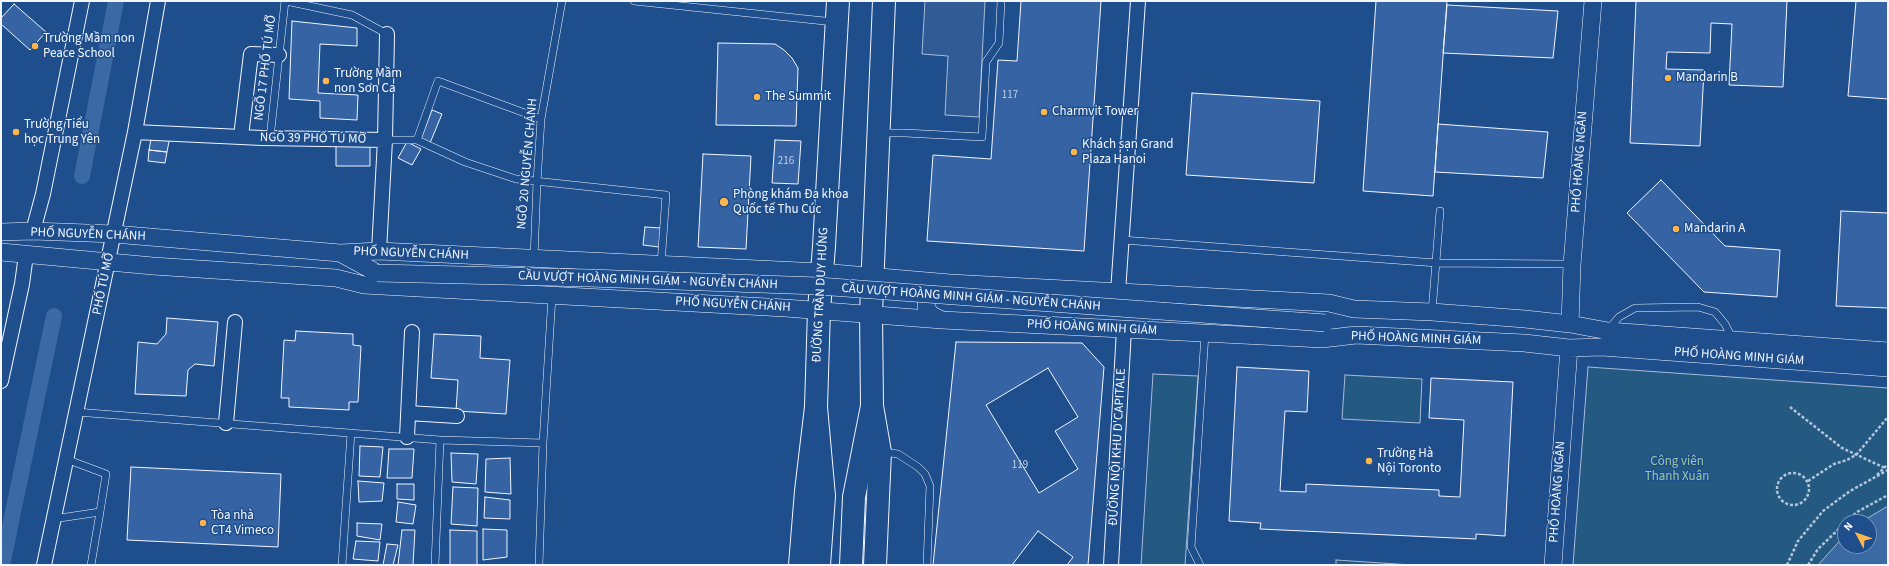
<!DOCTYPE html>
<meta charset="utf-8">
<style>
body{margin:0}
#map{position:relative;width:1889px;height:566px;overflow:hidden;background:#1f4e8c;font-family:"Source Sans 3",sans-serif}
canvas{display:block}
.frame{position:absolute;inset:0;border:2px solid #f2f6ff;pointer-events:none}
.north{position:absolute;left:1837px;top:514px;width:40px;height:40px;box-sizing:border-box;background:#1f4e8c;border:1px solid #7391ba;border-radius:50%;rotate:311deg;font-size:11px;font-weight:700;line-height:16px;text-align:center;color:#f2f6ff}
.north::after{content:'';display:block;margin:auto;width:14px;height:18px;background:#ffb74d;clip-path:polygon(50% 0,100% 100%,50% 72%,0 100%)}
</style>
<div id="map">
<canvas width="1889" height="566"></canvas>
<div class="frame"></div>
<div class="north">N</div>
</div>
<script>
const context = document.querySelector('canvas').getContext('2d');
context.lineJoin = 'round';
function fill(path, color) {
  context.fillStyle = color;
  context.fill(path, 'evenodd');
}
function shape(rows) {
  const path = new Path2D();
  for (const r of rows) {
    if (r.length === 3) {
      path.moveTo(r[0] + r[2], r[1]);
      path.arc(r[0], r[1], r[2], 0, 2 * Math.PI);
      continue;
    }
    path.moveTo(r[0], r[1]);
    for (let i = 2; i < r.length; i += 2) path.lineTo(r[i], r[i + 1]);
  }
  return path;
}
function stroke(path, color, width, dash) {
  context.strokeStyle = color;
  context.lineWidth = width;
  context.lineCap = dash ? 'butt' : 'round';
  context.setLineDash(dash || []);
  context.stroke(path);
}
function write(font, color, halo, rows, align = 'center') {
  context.font = font + ' "Source Sans 3",sans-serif';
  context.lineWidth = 3;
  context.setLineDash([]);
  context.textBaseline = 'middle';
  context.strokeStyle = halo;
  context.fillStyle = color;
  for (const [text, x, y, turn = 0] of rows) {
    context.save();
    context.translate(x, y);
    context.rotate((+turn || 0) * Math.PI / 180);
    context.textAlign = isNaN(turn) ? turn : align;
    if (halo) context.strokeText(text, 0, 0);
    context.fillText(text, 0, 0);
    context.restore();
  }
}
const green = shape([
 [1588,367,1888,388,1888,565,1573,565,1588,367],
 [1845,522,1869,522,1869,546,1845,546,1845,522],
 [1153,374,1198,376,1185,565,1141,565,1153,374],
 [1345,375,1422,379,1420,423,1342,419,1345,375],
 [1336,560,1412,565,1336,565,1336,560]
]);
const parking = shape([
 [925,1,985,1,979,117,945,115,948,56,922,54,925,1]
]);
const water = shape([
 [1888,506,1888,565,1818,565,1845,535,1845,546,1869,546,1869,522,1861,522,1888,506]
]);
const canal = shape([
 [82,176,116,1],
 [2,565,54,316]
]);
const building = shape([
 [1021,1,1101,1,1084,251,927,241,933,155,991,159,998,60,1017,61,1021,1],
 [1376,1,1447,1,1433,196,1363,191,1376,1],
 [1636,1,1787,1,1783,87,1729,85,1732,24,1711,23,1710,53,1667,52,1666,69,1704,70,1700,146,1630,143,1636,1],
 [1856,1,1888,1,1888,99,1848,96,1856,1],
 [14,4,46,32,30,50,1,24,1,18,14,4],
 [1447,5,1558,11,1553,58,1443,53,1447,5],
 [292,21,357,28,357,46,320,44,318,93,358,95,357,120,320,118,320,101,289,99,292,21],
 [718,43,775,44,784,50,792,58,798,68,796,126,716,125,718,43],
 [1192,93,1320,101,1314,183,1186,175,1192,93],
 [432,110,442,114,430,143,421,139,432,110],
 [1438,124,1548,132,1543,178,1435,172,1438,124],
 [152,134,170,136,167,152,149,150,152,134],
 [775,140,801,141,798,184,772,183,775,140],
 [407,142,421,149,412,165,398,158,407,142],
 [336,146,370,146,370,166,336,166,336,146],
 [149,150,167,152,165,163,148,161,149,150],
 [703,154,751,156,746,249,698,247,703,154],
 [1661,180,1725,246,1780,250,1777,297,1704,292,1627,213,1661,180],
 [1841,211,1888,213,1888,308,1836,306,1841,211],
 [645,227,661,228,659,247,643,245,645,227],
 [167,318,218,322,214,366,195,364,188,370,186,396,135,394,138,342,157,344,166,334,167,318],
 [296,331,353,334,353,345,361,346,358,402,349,402,349,410,289,407,289,398,281,398,284,340,295,341,296,331],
 [434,334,481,336,480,358,510,360,506,414,456,411,458,380,431,378,434,334],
 [956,342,1082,343,1104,367,1088,565,933,565,956,342],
 [1237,367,1309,371,1307,412,1285,411,1280,491,1306,492,1306,484,1439,490,1439,496,1460,497,1464,420,1429,418,1431,378,1513,382,1505,536,1476,534,1476,539,1260,529,1261,523,1229,521,1237,367],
 [1048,368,1078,417,1055,431,1078,469,1039,493,986,405,1048,368],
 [360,446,383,447,380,477,359,476,360,446],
 [389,449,414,449,412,478,387,478,389,449],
 [451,453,478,454,476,484,452,482,451,453],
 [510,458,511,494,485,492,486,459,510,458],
 [131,467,281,474,278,547,127,540,131,467],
 [358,481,384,483,382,501,359,502,358,481],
 [397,484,414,484,414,500,397,499,397,484],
 [453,487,478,488,477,526,451,524,453,487],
 [485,497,510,500,510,519,484,518,485,497],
 [398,502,416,505,413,524,396,522,398,502],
 [357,523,382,524,380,540,357,536,357,523],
 [483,529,507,530,507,557,483,560,483,529],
 [402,530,415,530,413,565,398,565,402,530],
 [450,530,477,531,477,565,450,565,450,530],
 [1038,531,1073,557,1067,565,1012,565,1038,531],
 [356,541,380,542,378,561,353,559,356,541],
 [387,544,398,545,393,565,383,565,387,544]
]);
const path = shape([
 [1790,407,1842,448,1885,468],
 [1793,489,16],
 [1877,475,1888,464],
 [1808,481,1834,464,1847,460,1856,455,1888,417],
 [1846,522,1857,512,1888,495],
 [1787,565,1798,541,1823,511,1850,491,1888,470],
 [1808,565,1818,549,1845,523]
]);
const service = shape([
 [286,1,352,15,387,34],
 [634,1,834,22],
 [880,133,905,133,982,137,986,62,999,43,1001,1],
 [270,138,285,1],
 [385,140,417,140,465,162,516,179,666,195,661,264],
 [417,140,438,81,541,119],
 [1122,240,1437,263,1563,264],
 [534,258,537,182,541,119,562,1],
 [1432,312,1440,211],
 [1608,330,1619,317,1635,308,1698,307,1715,312,1725,324,1732,338],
 [76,412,440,440,543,443],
 [882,452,898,454,918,467,925,474,930,486,927,565],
 [53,519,100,512,106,474,66,459],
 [91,565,100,512],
 [342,565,351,433],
 [435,565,440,440],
 [539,565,543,443,552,296],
 [1200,565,1191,547,1205,334]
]);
const minor = shape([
 [135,132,262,138,385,140],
 [241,136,251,54,279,55],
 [33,231,43,194,82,1],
 [379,251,385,140,387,34],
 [1118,292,1138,1],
 [1,381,22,284,26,255],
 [408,413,457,416],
 [226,423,235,322],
 [407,437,412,332],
 [44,565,135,132,158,1],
 [1111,565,1124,329]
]);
const tertiary = shape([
 [1,232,33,231,114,234,340,253,379,251,821,272,950,283,1329,303,1354,309,1432,312,1525,319,1570,324,1608,331,1888,351],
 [1,252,153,266,336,278,364,285,785,308,942,320,1322,339,1356,335,1524,343,1569,348,1602,347,1888,368],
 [340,253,377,273],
 [941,286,935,288,927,296,926,306,930,314,942,320],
 [1570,324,1572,265,1593,1],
 [1553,565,1569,348]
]);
const primary = shape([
 [800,565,806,491,816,407,819,310,824,246,838,1],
 [875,565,880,452,872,406,871,313,884,1]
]);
const trunk = shape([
 [816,407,824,496,819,565],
 [851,565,854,497,872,406]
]);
const tertiaryBridge = shape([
 [377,273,589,278,818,286,1325,323]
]);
const markers = [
 [35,46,4,"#ffb74d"],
 [1668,78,4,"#ffb74d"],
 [326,81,4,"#ffb74d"],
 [757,97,4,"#ffb74d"],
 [1044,112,4,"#ffb74d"],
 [16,132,4,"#ffb74d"],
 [1074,152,4,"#ffb74d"],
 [724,202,5,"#ffb74d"],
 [1676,229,4,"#ffb74d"],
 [1369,461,4,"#ffb74d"],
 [203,523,4,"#ffb74d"]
];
const numberNames = [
 ["117",1010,96],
 ["216",786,162],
 ["119",1020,466]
];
const poiNames = [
 ["Trường Mầm non",43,39],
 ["Peace School",43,54],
 ["Trường Mầm",334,74],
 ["non Sơn Ca",334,89],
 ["Mandarin B",1676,78],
 ["The Summit",765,97],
 ["Charmvit Tower",1052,112],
 ["Trường Tiểu",24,125],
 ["học Trung Yên",24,140],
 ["Khách sạn Grand",1082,145],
 ["Plaza Hanoi",1082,160],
 ["Phòng khám Đa khoa",733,195],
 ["Quốc tế Thu Cúc",733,210],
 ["Mandarin A",1684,229],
 ["Trường Hà",1377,454],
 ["Nội Toronto",1377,469],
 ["Tòa nhà",211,516],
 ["CT4 Vimeco",211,531]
];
const streetNames = [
 ["NGÕ 17 PHỐ TÚ MỠ",266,68,-83],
 ["NGÕ 39 PHỐ TÚ MỠ",313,139,1],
 ["PHỐ HOÀNG NGÂN",1580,162,-86],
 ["NGÕ 20 NGUYỄN CHÁNH",528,164,-85],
 ["PHỐ NGUYỄN CHÁNH",88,235,2],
 ["PHỐ NGUYỄN CHÁNH",411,254,2],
 ["CẦU VƯỢT HOÀNG MINH GIÁM - NGUYỄN CHÁNH",648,281,2],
 ["PHỐ TÚ MỠ",104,284,-78],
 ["ĐƯỜNG TRẦN DUY HƯNG",821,295,-87],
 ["CẦU VƯỢT HOÀNG MINH GIÁM - NGUYỄN CHÁNH",971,298,4],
 ["PHỐ NGUYỄN CHÁNH",733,305,3],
 ["PHỐ HOÀNG MINH GIÁM",1092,328,3],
 ["PHỐ HOÀNG MINH GIÁM",1416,339,2],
 ["PHỐ HOÀNG MINH GIÁM",1739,357,4],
 ["ĐƯỜNG NỘI KHU D'CAPITALE",1118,447,-87],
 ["PHỐ HOÀNG NGÂN",1558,492,-86]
];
const parkNames = [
 ["Công viên",1677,462],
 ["Thanh Xuân",1677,477]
];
fill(green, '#245a82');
stroke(green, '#a8bbd7', 1);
fill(parking, '#305b95');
stroke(parking, '#a8bbd7', 1);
fill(water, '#3b69a3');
stroke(water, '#a8bbd7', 1);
stroke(canal, '#3b69a3', 16);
fill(building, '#3563a3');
stroke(building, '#f2f6ff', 1);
stroke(service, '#f2f6ff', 8);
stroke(minor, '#f2f6ff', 16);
stroke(tertiary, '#f2f6ff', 18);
stroke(primary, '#f2f6ff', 24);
stroke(trunk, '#f2f6ff', 24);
stroke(path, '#b3c4dc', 2.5, [3, 2]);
stroke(service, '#1f4e8c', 7);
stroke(minor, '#1f4e8c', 14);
stroke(tertiary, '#1f4e8c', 17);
stroke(primary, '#1f4e8c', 22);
stroke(trunk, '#1f4e8c', 22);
stroke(tertiaryBridge, '#f2f6ff', 18, []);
stroke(tertiaryBridge, '#1f4e8c', 17);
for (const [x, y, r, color] of markers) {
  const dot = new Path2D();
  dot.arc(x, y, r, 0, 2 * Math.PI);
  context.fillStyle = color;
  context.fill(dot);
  stroke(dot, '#1f4e8c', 1.5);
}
write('11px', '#c3d1e8', null, numberNames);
write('13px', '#f2f6ff', '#1f4e8c', poiNames, 'left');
write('13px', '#f2f6ff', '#1f4e8c', streetNames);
write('13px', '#97c8a6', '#1f4e8c', parkNames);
</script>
